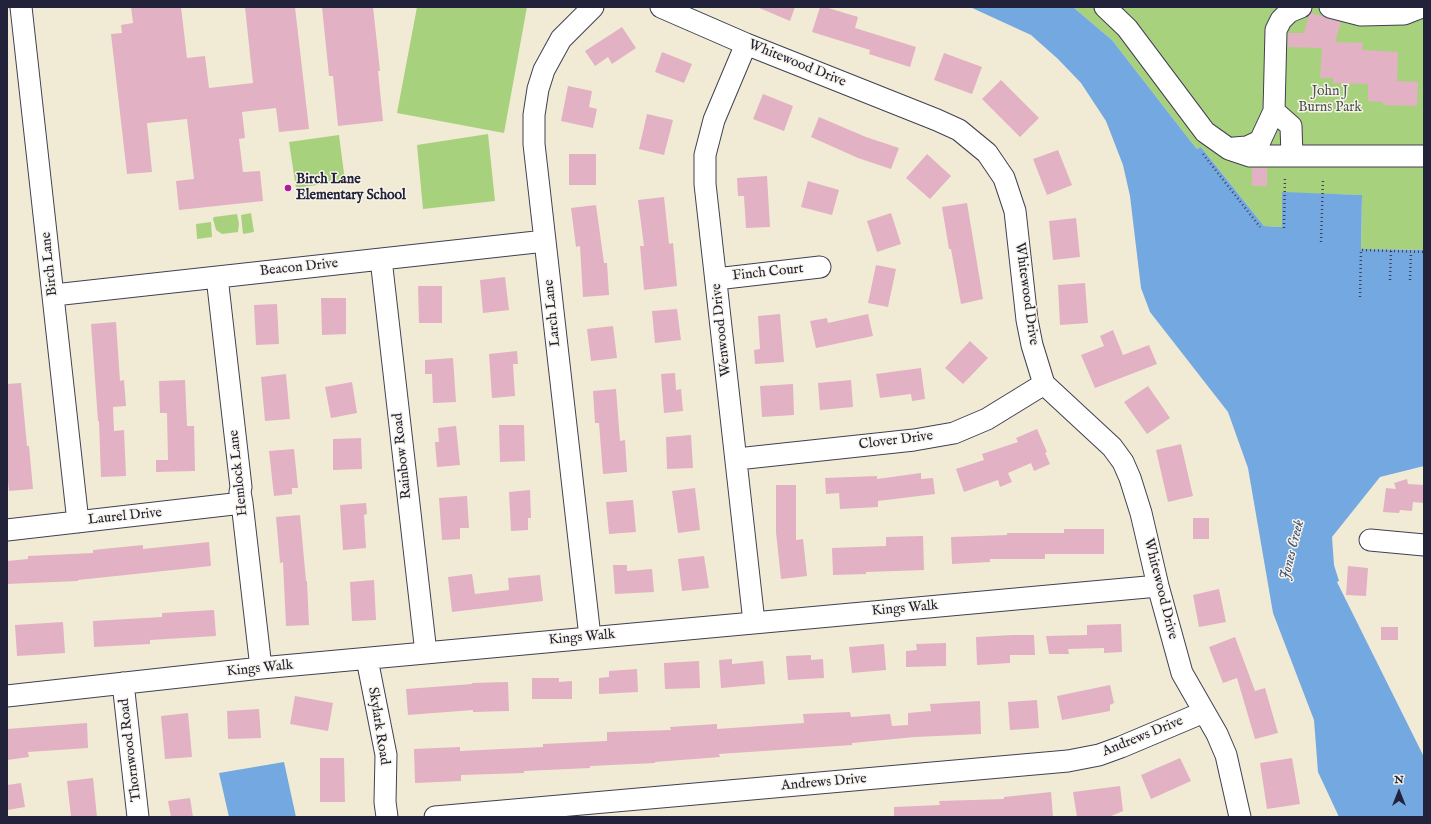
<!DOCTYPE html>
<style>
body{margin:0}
#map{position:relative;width:1431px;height:824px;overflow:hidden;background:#f1ebd5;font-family:"IM FELL English",serif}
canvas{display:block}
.frame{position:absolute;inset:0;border:8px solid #22223b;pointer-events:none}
.north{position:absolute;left:1379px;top:772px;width:40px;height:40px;-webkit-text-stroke:3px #f7f3e8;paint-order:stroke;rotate:0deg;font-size:11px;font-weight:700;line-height:16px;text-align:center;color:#22223b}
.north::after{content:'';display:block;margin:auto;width:14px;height:18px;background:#22223b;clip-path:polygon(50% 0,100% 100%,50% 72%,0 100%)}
</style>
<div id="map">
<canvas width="1431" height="824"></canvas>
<div class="frame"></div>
<div class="north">N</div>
</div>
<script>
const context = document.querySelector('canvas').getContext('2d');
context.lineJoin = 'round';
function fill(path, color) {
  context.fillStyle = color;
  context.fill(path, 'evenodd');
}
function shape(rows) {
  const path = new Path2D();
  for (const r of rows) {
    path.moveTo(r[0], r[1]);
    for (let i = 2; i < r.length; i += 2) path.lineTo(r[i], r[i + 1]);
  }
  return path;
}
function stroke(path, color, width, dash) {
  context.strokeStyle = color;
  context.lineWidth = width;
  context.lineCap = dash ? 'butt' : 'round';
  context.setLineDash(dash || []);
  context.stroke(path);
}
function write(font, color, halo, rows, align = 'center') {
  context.font = font + ' "IM FELL English",serif';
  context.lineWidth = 3;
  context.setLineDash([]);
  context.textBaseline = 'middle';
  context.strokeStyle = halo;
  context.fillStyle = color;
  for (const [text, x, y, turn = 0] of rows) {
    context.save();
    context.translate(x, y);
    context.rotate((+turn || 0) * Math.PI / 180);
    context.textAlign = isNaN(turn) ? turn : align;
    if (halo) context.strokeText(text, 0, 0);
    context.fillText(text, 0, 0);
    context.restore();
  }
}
const green = shape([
 [417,7,527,7,504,133,397,113],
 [1073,7,1424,7,1424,250,1361,249,1362,195,1282,193,1282,227,1264,226,1201,147,1197,149,1192,143,1112,40],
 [488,134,495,201,423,209,417,145],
 [339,135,345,181,296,188,289,142],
 [251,213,254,232,243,234,241,215],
 [237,214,239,224,238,232,222,234,216,230,213,219,214,217],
 [211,222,212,237,197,239,196,224]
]);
const water = shape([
 [970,7,1073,7,1112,40,1192,143,1197,149,1201,147,1264,226,1282,227,1282,192,1362,195,1361,249,1424,250,1424,466,1380,477,1332,537,1334,565,1339,581,1337,582,1424,757,1424,817,1339,817,1318,772,1314,720,1273,613,1248,468,1228,412,1150,312,1141,288,1130,196,1123,165,1106,121,1081,83,1058,59,1031,35],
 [284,762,296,817,229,817,219,773]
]);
const building = shape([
 [131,7,181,7,187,58,205,56,209,88,253,83,245,7,295,7,309,129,279,132,276,108,242,112,245,138,239,139,243,172,260,171,263,201,179,210,176,181,194,179,187,119,147,123,152,172,127,174,111,34,122,33,121,25,133,23],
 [322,7,373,7,380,71,378,71,383,121,338,126,333,76,329,76],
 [757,7,795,7,790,21],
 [820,7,825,7,858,17,855,28,916,47,910,67,869,54,870,50,812,32],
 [1311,13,1341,22,1335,42,1363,43,1362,50,1398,52,1397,81,1418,82,1417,106,1383,105,1383,102,1368,101,1368,84,1333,83,1333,78,1320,78,1322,48,1288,47,1288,33,1304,33,1309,15],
 [622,27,636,48,612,64,608,57,595,66,585,51],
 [662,52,692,64,684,83,655,72],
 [944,53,982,67,972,94,934,80],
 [1001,80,1039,118,1020,137,982,99],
 [568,86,592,91,589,107,597,109,593,128,561,121],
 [763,94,793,106,784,131,753,119],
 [647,114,673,120,664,155,639,149],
 [819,117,866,137,899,148,891,169,858,158,811,137],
 [1058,150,1072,185,1047,195,1033,159],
 [569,154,596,154,596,185,569,185],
 [927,154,951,176,930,199,906,178],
 [1252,168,1267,168,1267,186,1252,186],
 [767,176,770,227,746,228,744,196,738,196,737,178],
 [808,181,839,190,832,215,801,207],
 [664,197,669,244,673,243,677,286,644,290,640,246,644,246,638,200],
 [967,203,983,299,961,304,951,249,949,249,942,207],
 [596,205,604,263,607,263,609,295,583,297,580,246,576,247,571,208],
 [891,213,901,244,877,252,867,221],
 [1076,218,1080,257,1053,260,1049,221],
 [876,265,896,269,888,307,868,303],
 [505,277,509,310,483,313,480,280],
 [1085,283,1088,323,1060,325,1058,285],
 [418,286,442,286,442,323,419,323],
 [321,298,346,298,346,334,322,335],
 [277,304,279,344,256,345,254,305],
 [677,309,681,340,655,343,652,311],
 [780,314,784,362,755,364,754,350,760,349,758,316],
 [868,314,873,336,816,348,810,321,827,318,828,323],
 [116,322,120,381,124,380,126,406,113,407,114,431,124,430,126,476,101,477,99,421,98,421,91,324],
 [613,326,617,358,591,361,587,329],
 [1113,330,1123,355,1149,345,1157,364,1095,388,1081,355,1104,346,1100,336],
 [970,341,988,358,963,384,945,368],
 [517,351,518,364,513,364,515,396,492,398,489,354],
 [453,358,456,402,433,403,432,374,425,374,425,360],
 [921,368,925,399,912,401,911,394,880,398,876,374],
 [675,373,676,390,681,389,683,411,664,413,661,374],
 [286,374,290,419,265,421,261,377],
 [185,380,187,426,194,426,195,471,156,472,156,460,168,460,167,413,160,413,159,381],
 [851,380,853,407,820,410,818,383],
 [352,382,357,413,331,418,325,387],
 [21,383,27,446,29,446,33,489,9,491,7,471,7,384],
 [793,384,794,415,762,417,760,386],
 [1148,386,1170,418,1147,434,1124,402],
 [616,389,620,441,625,440,627,472,603,474,599,423,595,423,593,391],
 [499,425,524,425,525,461,500,462],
 [456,426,460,465,437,467,435,442,439,442,438,428],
 [1037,429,1047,452,1045,453,1050,464,1034,471,1031,463,1008,473,1012,482,1000,487,998,480,964,492,956,469,984,460,982,454,1018,442,1016,438],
 [691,435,693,468,667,469,666,437],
 [361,438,362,469,333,470,333,439],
 [1181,444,1193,496,1168,502,1156,450],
 [294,449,298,488,292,488,292,494,274,496,269,451],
 [921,473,921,479,933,478,935,494,878,501,878,507,840,509,839,493,826,494,825,478,877,476,877,479],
 [1407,479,1408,484,1424,485,1424,503,1413,502,1412,511,1400,510,1399,513,1383,512,1386,488,1396,489,1394,483],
 [776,485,796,485,796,540,803,539,807,576,781,579,776,532],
 [695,488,700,530,678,533,672,491],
 [530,490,531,518,528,518,528,530,511,531,509,492],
 [467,496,469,528,460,528,460,539,442,540,439,498],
 [633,500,636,532,609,534,606,502],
 [366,503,367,514,364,515,366,548,343,550,340,505],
 [300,515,306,581,307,581,309,625,286,626,283,562,280,563,276,517],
 [1193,518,1209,518,1209,539,1193,539],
 [1064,529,1104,529,1104,554,1045,554,1045,559,990,559,990,562,952,564,951,537,1007,535,1007,533,1064,533],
 [923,536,924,570,866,572,866,574,833,575,832,548,886,546,886,537],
 [209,542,211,566,78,580,78,581,7,584,7,561,28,559,28,556,93,553,93,550,143,545,143,549],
 [704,556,709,588,682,591,678,559],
 [613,565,627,565,627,571,652,569,654,592,615,594],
 [1348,566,1368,568,1366,596,1346,595],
 [472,574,475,594,509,590,508,578,540,575,543,601,452,612,448,577],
 [374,580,376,620,352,621,350,582],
 [1219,589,1226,622,1199,627,1193,595],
 [214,610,216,636,150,640,150,644,94,647,93,621,162,617,162,613],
 [63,622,65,653,17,656,15,625],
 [1121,624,1122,652,1104,653,1104,648,1068,649,1069,654,1049,654,1046,636,1087,635,1087,625],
 [1381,627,1398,627,1398,640,1381,640],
 [1012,635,1034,635,1035,655,1010,655,1010,663,977,665,976,637],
 [1235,637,1255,691,1265,688,1278,733,1255,739,1237,678,1223,683,1209,647],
 [946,643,946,666,906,667,906,651,917,650,916,644],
 [884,644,886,670,852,673,849,647],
 [811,655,811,660,823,659,824,678,788,680,786,656],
 [732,659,732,664,763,661,765,684,721,688,719,660],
 [699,661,700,688,665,689,664,663],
 [637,669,638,692,599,694,599,678,609,677,609,671],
 [532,678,559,678,559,682,572,681,572,699,532,699],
 [508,682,509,711,473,712,473,710,408,715,406,689,472,684,472,683],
 [1110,685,1114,703,1110,705,1110,711,1062,720,1057,696],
 [295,696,333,703,328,731,290,724],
 [1037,700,1039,728,1010,730,1008,702],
 [980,701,981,734,915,737,852,743,852,745,719,754,720,757,655,762,655,763,590,766,590,768,524,771,524,773,461,775,461,781,415,783,414,749,460,747,460,751,543,747,543,744,607,741,607,732,671,730,670,727,717,724,717,729,804,723,803,714,850,712,851,717,890,714,892,726,908,725,908,713,931,711,930,704],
 [259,709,261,738,228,739,227,711],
 [188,713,192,757,165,759,161,716],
 [87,723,88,748,28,752,29,757,7,760,7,729],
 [320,758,344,758,345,802,320,802],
 [1180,758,1191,781,1151,799,1141,775],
 [1292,758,1300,804,1267,809,1260,763],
 [93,778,97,817,71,817,67,781],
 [21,783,25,807,7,810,7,785],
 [1120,786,1123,811,1109,817,1077,817,1073,792],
 [1051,792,1053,817,894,817,894,807,940,805,939,801,1004,799,1004,797],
 [190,798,193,817,171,817,168,801]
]);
const path = shape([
 [1203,154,1260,227],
 [1284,228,1285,177],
 [1321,242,1323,178],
 [1390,280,1391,251],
 [1410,280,1411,252],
 [1360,297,1361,250,1424,252]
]);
const minor = shape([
 [21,7,78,522],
 [661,7,746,44,937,120,959,130,987,153,1004,178,1015,211,1027,320,1032,345,1044,384,1112,447,1123,462,1130,478,1141,513,1158,586,1182,673,1217,734,1226,755,1240,817],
 [1105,7,1127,28,1205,132,1229,149,1250,156,1424,156],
 [1330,7,1361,15,1404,14,1422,7],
 [746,44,714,120,705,155,705,184,754,622],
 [1274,111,1291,126,1292,156],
 [1234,148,1247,147,1260,141,1274,111,1276,30,1281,20,1289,12,1301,7],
 [381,259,426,653],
 [217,277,241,487,240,492,242,503,261,668],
 [716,279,820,267],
 [54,295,545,241],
 [737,459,914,440,954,433,987,419,1044,384],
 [7,530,242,503],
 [1370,540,1424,545],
 [590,637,534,144,534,115,538,89,544,70,561,39,593,7],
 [367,659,386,755,385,802,387,817],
 [123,683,138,817],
 [7,696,261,668,1158,586],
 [435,817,1068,761,1099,755,1121,747,1204,712]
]);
const markers = [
 [288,188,4,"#b5179e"]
];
const streetNames = [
 ["Whitewood Drive",797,64,22],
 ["Birch Lane",50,264,-96],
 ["Beacon Drive",299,268,-6],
 ["Finch Court",768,273,-6],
 ["Whitewood Drive",1026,294,82],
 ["Larch Lane",553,313,-96],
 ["Wenwood Drive",722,330,-96],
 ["Clover Drive",896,441,-7],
 ["Rainbow Road",403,456,-96],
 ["Hemlock Lane",239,473,-96],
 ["Laurel Drive",125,517,-6],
 ["Whitewood Drive",1160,589,76],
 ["Kings Walk",905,609,-5],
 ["Kings Walk",582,638,-5],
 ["Kings Walk",260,669,-6],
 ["Skylark Road",378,726,81],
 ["Andrews Drive",1143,737,-22],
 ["Thornwood Road",131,750,-97],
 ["Andrews Drive",824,783,-5]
];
const parkNames = [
 ["John J",1330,92],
 ["Burns Park",1330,108]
];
const poiNames = [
 ["Birch Lane",296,180],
 ["Elementary School",296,196]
];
const waterNames = [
 ["Jones Creek",1293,550,-76]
];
fill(green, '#a8d17d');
fill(water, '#74a8e1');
fill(building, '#e2b1c4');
stroke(minor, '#414052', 23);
stroke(path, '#414052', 2.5, [1, 3]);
stroke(minor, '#fff', 21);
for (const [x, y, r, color] of markers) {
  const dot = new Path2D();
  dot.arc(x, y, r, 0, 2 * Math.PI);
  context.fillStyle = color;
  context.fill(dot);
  stroke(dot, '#f7f3e8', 1.5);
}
write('14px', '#22223b', '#f7f3e8', streetNames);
write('14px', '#4a574f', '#f7f3e8', parkNames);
write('bold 14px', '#22223b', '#f7f3e8', poiNames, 'left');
write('italic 15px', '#3f5175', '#f7f3e8', waterNames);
</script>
